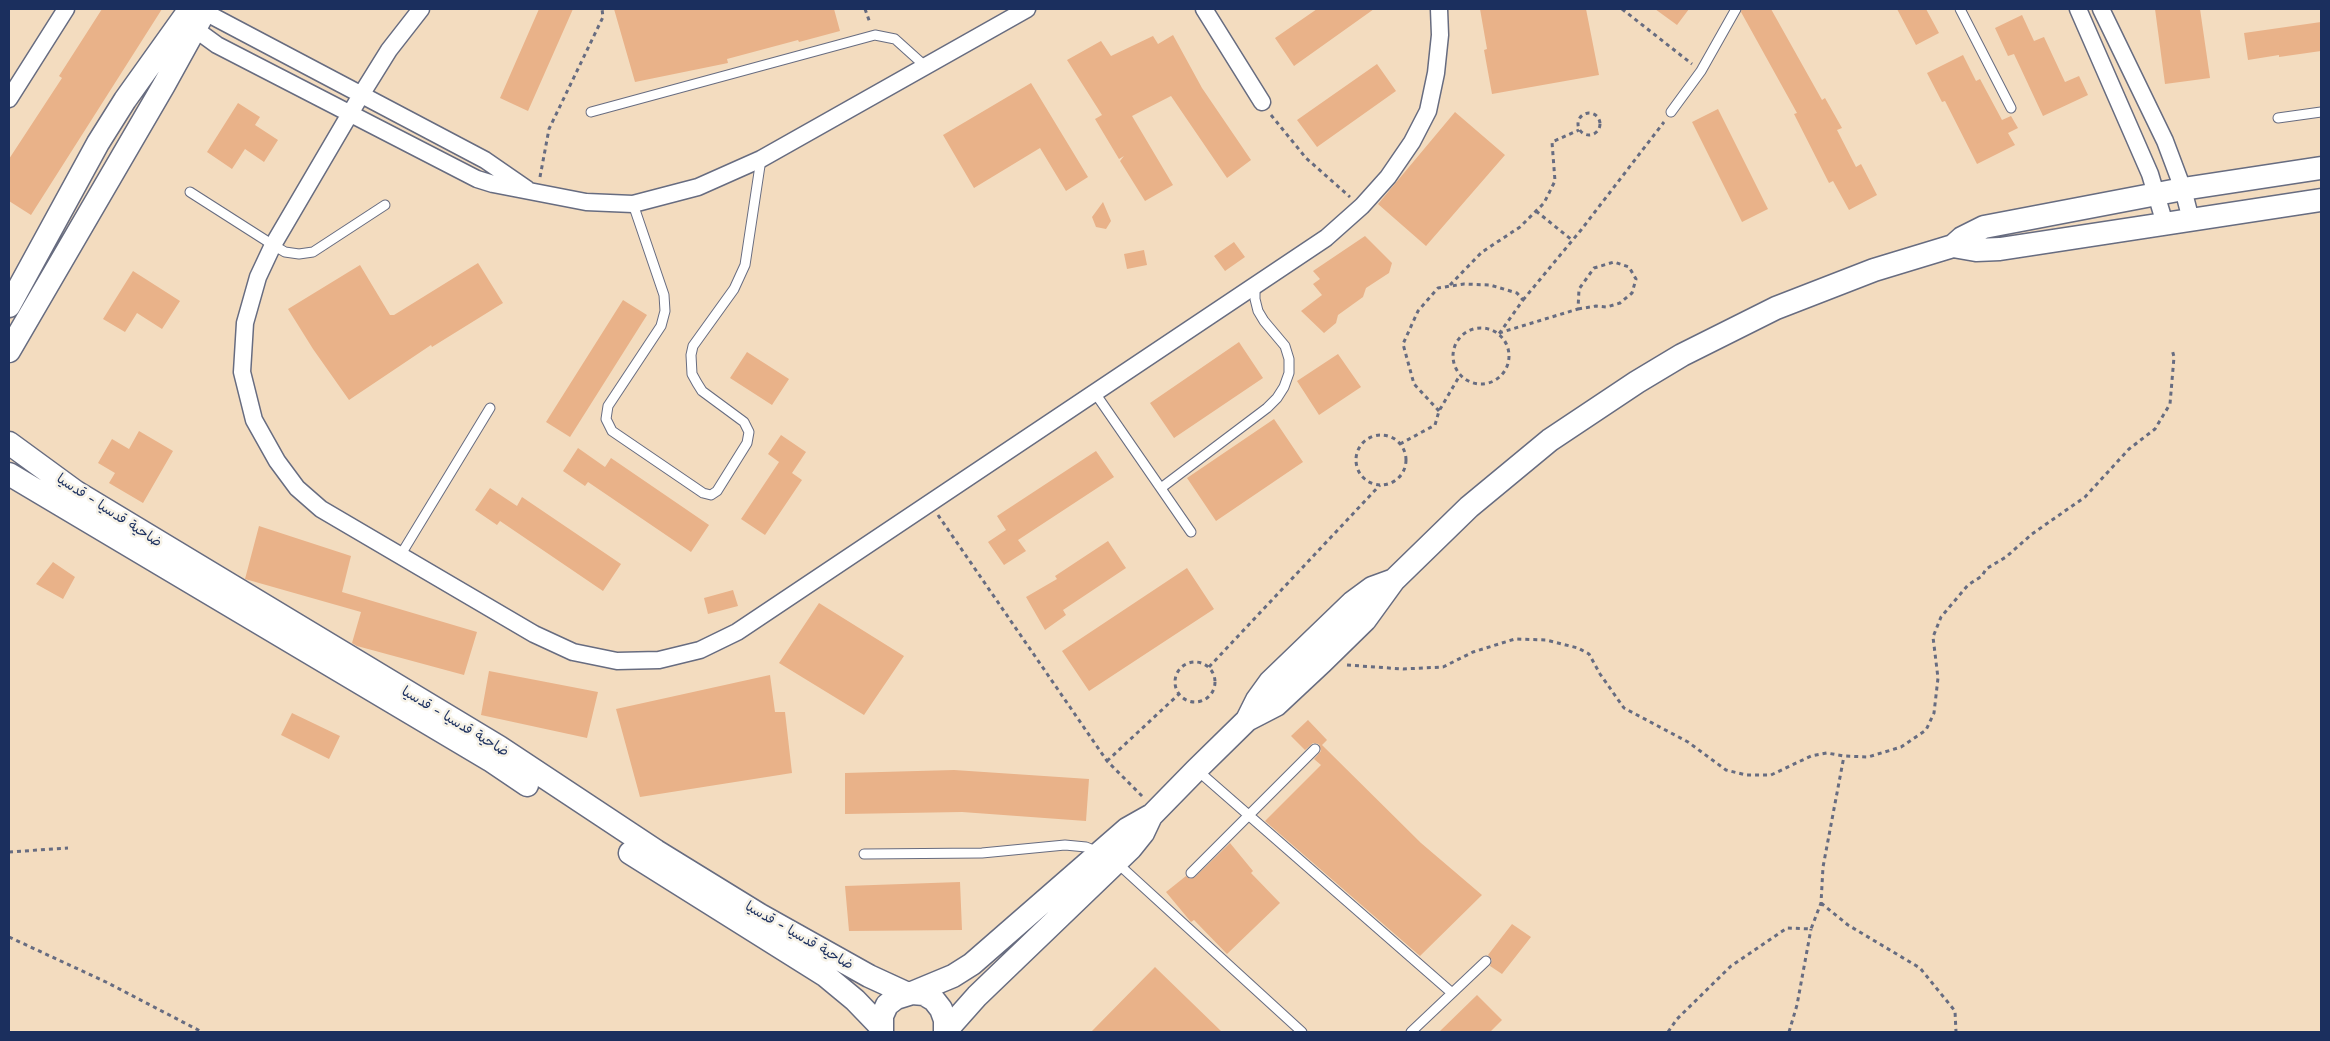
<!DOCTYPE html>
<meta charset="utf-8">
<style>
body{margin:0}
#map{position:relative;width:2330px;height:1041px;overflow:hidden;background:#f3dcbf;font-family:"Shantell Sans",sans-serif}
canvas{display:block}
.frame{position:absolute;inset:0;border:10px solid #1b2f5e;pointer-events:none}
</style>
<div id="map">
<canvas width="2330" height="1041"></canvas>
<div class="frame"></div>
</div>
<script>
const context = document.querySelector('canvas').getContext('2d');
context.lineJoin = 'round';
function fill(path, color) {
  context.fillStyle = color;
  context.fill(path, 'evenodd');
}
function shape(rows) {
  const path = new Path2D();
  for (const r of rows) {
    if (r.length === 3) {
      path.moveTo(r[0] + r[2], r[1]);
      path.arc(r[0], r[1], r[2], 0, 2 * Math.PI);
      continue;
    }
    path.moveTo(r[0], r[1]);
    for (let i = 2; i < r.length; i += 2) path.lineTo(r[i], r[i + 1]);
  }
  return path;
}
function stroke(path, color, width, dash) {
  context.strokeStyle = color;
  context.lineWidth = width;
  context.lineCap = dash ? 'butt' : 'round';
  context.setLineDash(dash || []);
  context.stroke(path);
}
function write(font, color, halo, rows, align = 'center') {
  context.font = font + ' "Shantell Sans","Playpen Sans Arabic",sans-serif';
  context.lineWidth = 5;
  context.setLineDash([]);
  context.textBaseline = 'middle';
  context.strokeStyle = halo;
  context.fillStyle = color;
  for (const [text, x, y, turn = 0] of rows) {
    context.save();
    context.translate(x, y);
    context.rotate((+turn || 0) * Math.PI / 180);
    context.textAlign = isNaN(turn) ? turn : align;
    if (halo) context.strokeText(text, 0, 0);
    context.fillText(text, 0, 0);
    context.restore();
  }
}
const building = shape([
 [102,9,162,9,31,215,9,201,9,159,62,78,59,76],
 [539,9,573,9,528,111,500,98],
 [614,9,834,9,840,31,799,42,798,40,727,59,728,63,635,82],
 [1317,9,1374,9,1294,66,1275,38],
 [1480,9,1586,9,1599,75,1492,94,1484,50,1487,49],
 [1655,9,1689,9,1677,25],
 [1742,9,1771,9,1822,100,1825,98,1842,128,1837,130,1856,167,1861,164,1877,195,1849,210,1833,181,1829,183,1794,114,1797,113,1741,12],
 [1897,9,1926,9,1939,33,1916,45],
 [2155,9,2200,9,2210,78,2165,84],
 [2022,15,2034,41,2044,37,2065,82,2079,76,2088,95,2043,116,2014,54,2008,56,1995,28],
 [2321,22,2321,51,2279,57,2279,55,2248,60,2244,33],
 [1173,35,1202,88,1251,160,1227,178,1171,96,1132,116,1173,185,1145,201,1120,161,1124,156,1119,159,1095,119,1102,115,1067,60,1101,41,1111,56,1153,36,1158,44],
 [1963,55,1976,81,1980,79,2002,120,2011,116,2018,128,2008,133,2015,145,1977,164,1945,101,1942,102,1927,73],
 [1377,64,1396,91,1317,147,1297,120],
 [1031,83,1088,177,1066,191,1040,148,974,188,943,135],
 [238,103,260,117,255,125,278,140,264,162,245,149,232,169,207,152],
 [1718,109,1768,209,1742,222,1692,122],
 [1455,112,1505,155,1426,246,1378,204],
 [1103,202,1111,221,1106,229,1096,227,1092,217],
 [1365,236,1392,263,1389,273,1366,288,1363,297,1338,315,1336,323,1324,333,1301,311,1322,295,1313,284,1320,279,1313,271],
 [1234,242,1245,257,1225,271,1214,256],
 [1144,250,1147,265,1127,269,1124,254],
 [478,263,503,303,432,347,431,345,349,400,313,349,288,309,360,265,390,315,394,315],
 [133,271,180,301,162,329,137,313,125,332,103,319],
 [623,300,647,315,570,437,546,422],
 [1239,342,1263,378,1174,438,1150,403],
 [747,352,789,379,772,405,730,378],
 [1338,354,1361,387,1319,415,1297,381],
 [1274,419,1303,462,1216,521,1187,478],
 [139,431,173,451,143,503,109,483,115,473,98,463,112,439,129,449],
 [781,435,806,452,792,473,802,480,765,535,741,519,779,462,768,454],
 [578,448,605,467,611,458,709,525,691,552,588,482,585,486,563,471],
 [1096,451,1114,477,1018,540,1026,551,1004,565,988,542,1006,530,997,516],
 [490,488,517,506,522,497,621,564,603,591,500,521,497,525,475,510],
 [259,526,351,556,342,592,477,632,464,675,357,646,352,643,361,612,245,579],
 [1108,541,1126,568,1063,610,1066,615,1045,630,1026,597,1057,579,1055,576],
 [53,562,75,577,63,599,36,584],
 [1187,568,1214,609,1089,691,1062,651],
 [733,590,738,606,708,614,704,598],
 [819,603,904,656,864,715,779,663],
 [489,671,598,692,587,738,481,715],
 [770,675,775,712,785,712,792,773,640,797,616,709],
 [292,713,340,736,329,759,281,735],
 [1308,720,1327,740,1322,745,1421,843,1482,895,1420,956,1265,821,1321,765,1314,759,1321,751,1319,744,1313,743,1305,750,1291,736],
 [954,770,1089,779,1086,821,962,812,845,814,845,773],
 [1230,843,1253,871,1251,873,1280,903,1227,954,1194,920,1191,922,1166,892,1186,876,1190,879,1195,877],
 [960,882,962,930,849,931,845,886],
 [1512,924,1531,937,1502,974,1490,966,1492,960,1488,955],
 [1155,967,1222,1032,1091,1032],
 [1477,995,1502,1020,1490,1032,1439,1032]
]);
const path = shape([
 [865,9,870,23],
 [1622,9,1692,64],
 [1589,124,11],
 [1271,115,1306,158,1350,197],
 [540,177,549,129,603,17,602,9],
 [1536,211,1572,240],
 [1450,285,1482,252,1520,227,1544,203,1555,181,1552,142,1579,130],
 [1523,300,1581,230,1664,122],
 [1481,356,28],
 [1499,333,1578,309,1579,289,1594,268,1614,262,1629,267,1636,279,1632,293,1620,303,1607,307,1596,306,1578,309],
 [1439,411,1414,384,1403,344,1418,311,1438,288,1464,284,1490,285,1517,293,1523,300,1499,334],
 [1381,460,25],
 [1400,444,1435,425,1439,411,1460,375],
 [938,515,1107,761,1143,797],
 [1195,682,20],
 [1347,665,1403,669,1443,667,1473,652,1515,639,1546,640,1578,648,1589,654,1600,674,1624,708,1688,742,1726,770,1746,775,1771,775,1811,756,1827,753,1844,756,1868,757,1901,747,1926,730,1934,713,1938,678,1933,637,1941,617,1968,585,1982,576,1986,569,2006,557,2032,534,2085,497,2129,449,2155,429,2170,404,2174,357,2172,349],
 [1209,667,1380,485],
 [1107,761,1179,694],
 [9,852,68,848],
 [1821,903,1848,925,1920,968,1955,1011,1956,1032],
 [9,937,106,982,202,1032],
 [1668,1032,1677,1019,1731,966,1787,928,1811,929,1821,903,1823,867,1844,756],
 [1789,1032,1797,1005,1811,929]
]);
const service = shape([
 [1960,9,2011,108],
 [591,112,875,35,895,39,925,66],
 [1671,112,1701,71,1736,9],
 [2278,118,2321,112],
 [190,192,273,245,285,252,299,254,313,252,385,205],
 [633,204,664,295,665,311,661,326,608,406,606,419,612,431,703,493,711,495,717,491,747,443,749,432,744,422,702,391,697,383,692,374,691,355,693,346,734,289,745,265,761,159],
 [1095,393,1191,532],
 [1161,488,1267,408,1277,398,1284,387,1289,373,1289,359,1285,346,1264,321,1258,311,1255,299,1255,286],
 [400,556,490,408],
 [1197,770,1452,993],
 [864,854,982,853,1065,845,1086,847,1098,852],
 [1116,862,1302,1032],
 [1191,873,1315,749],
 [1411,1032,1486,961]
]);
const minor = shape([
 [199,9,485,160,527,189],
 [421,9,389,50,361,95,273,245,258,277,245,323,242,372,254,420,277,461,297,488,321,509,534,634,573,652,617,661,659,660,700,650,737,632,1326,238,1362,206,1388,177,1412,142,1428,111,1436,73,1440,35,1439,9],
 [1204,9,1262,102],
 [2078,9,2150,174,2165,224],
 [2101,9,2165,141,2183,189,2191,220],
 [187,21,195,29,217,45,477,179,493,184,586,202,633,204,698,187,761,159,1027,9],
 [9,99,66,9]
]);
const secondary = shape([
 [1953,246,1976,250,2000,249,2321,200],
 [9,306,98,143,125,100,190,9],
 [9,351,164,85,206,9],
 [9,443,76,492,499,747,656,851,760,915,869,976,906,993],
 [9,474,490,760,527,785],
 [1247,720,1257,700,1270,682,1353,602,1372,588,1394,580],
 [630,853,826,976,855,1000,881,1027],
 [912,993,953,976,972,964,1127,829,1150,816],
 [882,1032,882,1016,887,1005,896,998,912,993,924,994,934,1000,941,1009,945,1020,945,1032],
 [945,1032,977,996,1131,848,1143,833,1151,816,1196,770,1247,720,1276,705,1322,662,1365,620,1394,580,1469,507,1550,440,1637,382,1682,355,1776,308,1874,270,1953,246,1962,238,1984,227,2183,189,2321,168]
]);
const streetNames = [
 ["ضاحية قدسيا - قدسيا",109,511,33],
 ["ضاحية قدسيا - قدسيا",455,722,31],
 ["ضاحية قدسيا - قدسيا",799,936,30]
];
fill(building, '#e9b289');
stroke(service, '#676c80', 11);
stroke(minor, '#676c80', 19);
stroke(secondary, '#676c80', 25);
stroke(path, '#676c80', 3, [4, 4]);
stroke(service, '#fff', 9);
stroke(minor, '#fff', 16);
stroke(secondary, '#fff', 22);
write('14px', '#1b2f5e', '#f7f3e8', streetNames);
</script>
